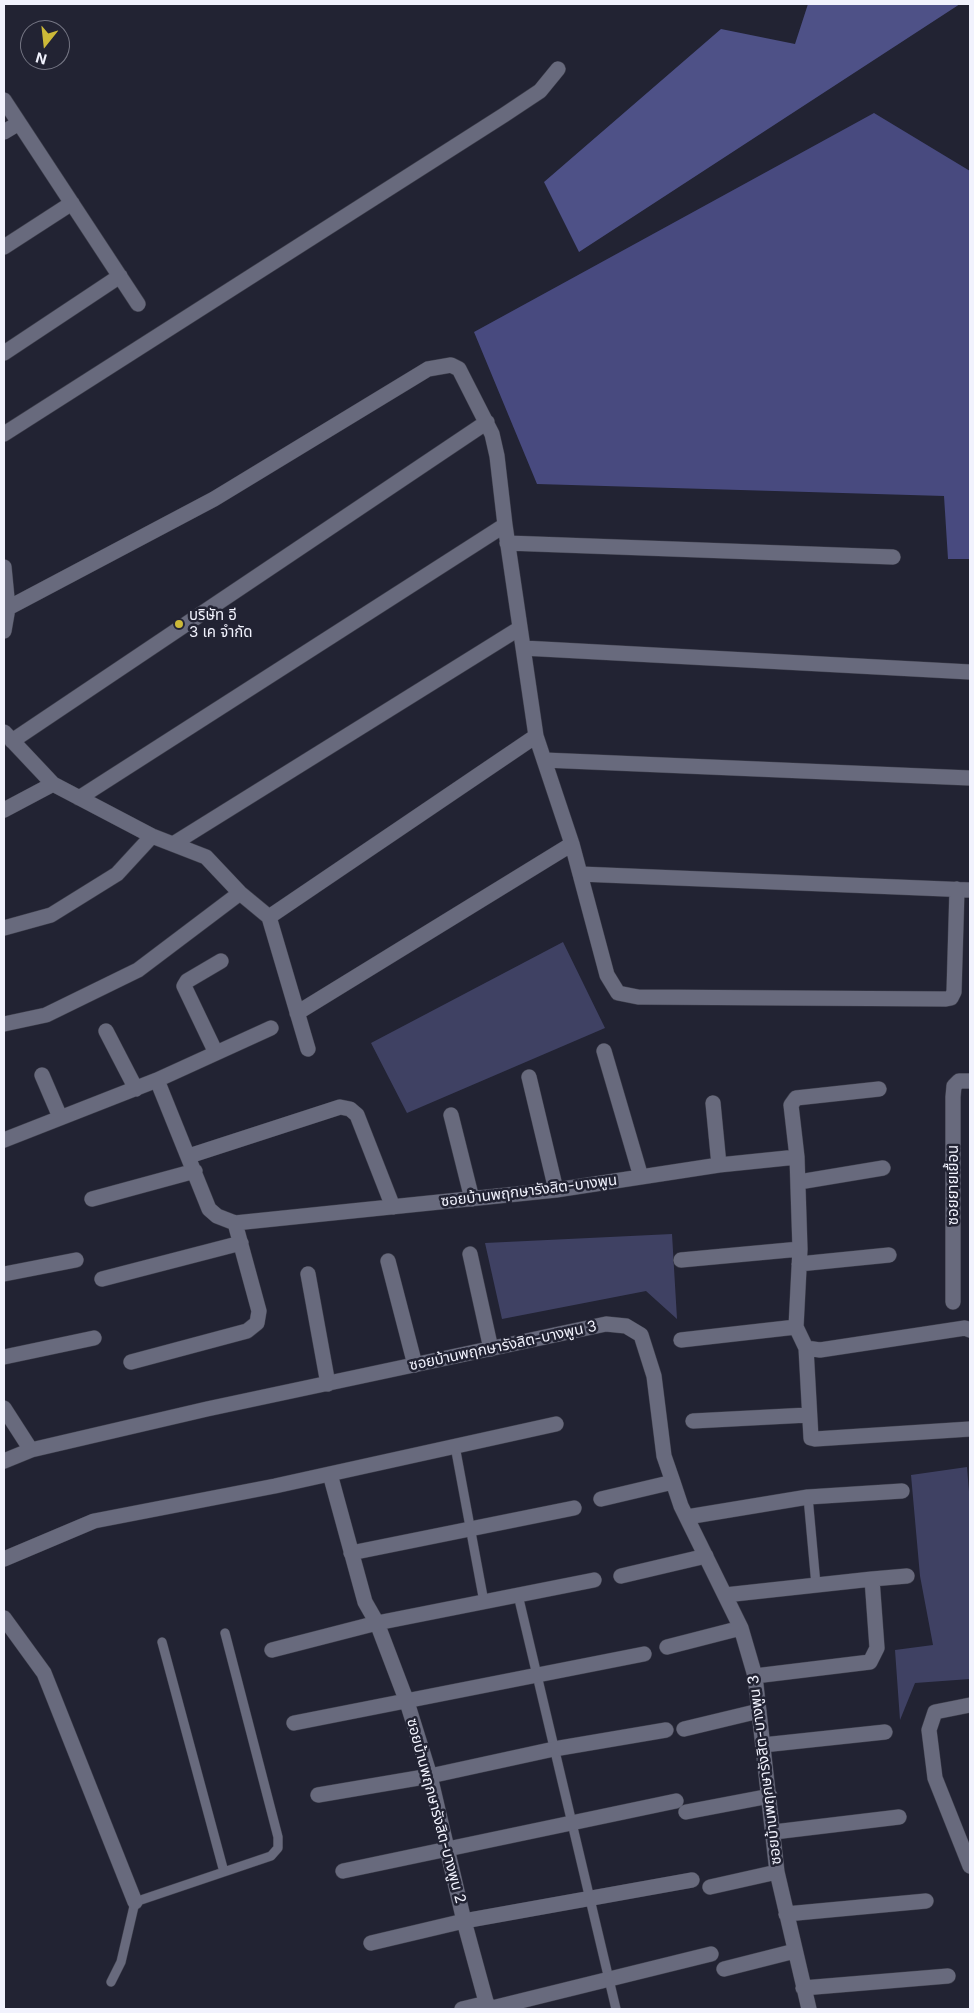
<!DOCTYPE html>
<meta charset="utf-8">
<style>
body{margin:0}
#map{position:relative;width:974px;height:2013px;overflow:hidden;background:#222333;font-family:Inter,sans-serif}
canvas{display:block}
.frame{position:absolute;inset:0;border:5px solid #f1f2fd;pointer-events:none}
.north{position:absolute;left:20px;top:20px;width:50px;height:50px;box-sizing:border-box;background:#222333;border:1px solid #757684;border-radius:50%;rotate:196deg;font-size:14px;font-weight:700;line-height:20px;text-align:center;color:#f1f2fd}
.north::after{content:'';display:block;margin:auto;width:18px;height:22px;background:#ccb938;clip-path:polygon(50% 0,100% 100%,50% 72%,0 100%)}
</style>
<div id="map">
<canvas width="974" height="2013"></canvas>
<div class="frame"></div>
<div class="north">N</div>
</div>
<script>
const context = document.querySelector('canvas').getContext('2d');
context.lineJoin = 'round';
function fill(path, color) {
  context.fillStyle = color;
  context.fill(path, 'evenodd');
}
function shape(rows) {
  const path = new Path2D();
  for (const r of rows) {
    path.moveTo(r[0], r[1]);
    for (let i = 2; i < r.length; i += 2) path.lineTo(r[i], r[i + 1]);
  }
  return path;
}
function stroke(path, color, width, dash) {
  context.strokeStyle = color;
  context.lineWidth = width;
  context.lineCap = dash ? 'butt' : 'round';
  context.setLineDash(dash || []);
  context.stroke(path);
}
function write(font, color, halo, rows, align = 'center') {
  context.font = font + ' Inter,"Noto Sans Thai",sans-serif';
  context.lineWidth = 5;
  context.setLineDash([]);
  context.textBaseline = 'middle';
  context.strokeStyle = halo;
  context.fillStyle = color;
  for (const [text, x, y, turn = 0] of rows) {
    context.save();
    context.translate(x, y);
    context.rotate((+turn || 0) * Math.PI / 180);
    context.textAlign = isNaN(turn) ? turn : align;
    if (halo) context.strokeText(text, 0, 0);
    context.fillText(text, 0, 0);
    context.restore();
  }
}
const green = shape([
 [563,942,605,1028,407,1113,371,1043],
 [672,1234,677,1319,646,1291,502,1319,485,1243],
 [967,1467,970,1504,970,1679,915,1683,900,1720,895,1650,933,1645,920,1576,911,1475]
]);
const forest = shape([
 [874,113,970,171,970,559,948,559,944,496,537,484,474,332]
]);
const water = shape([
 [808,4,960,4,579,252,544,182,721,29,795,44]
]);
const lane = shape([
 [455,1446,484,1602],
 [808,1497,816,1585],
 [518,1595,616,2009],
 [162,1642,224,1872],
 [111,1982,121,1962,135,1902,271,1856,278,1848,278,1837,225,1633]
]);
const street = shape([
 [4,100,138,304],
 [4,132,19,123],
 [4,247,72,203],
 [4,353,120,276],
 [4,434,504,115,540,91,558,69],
 [507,543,893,557],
 [4,567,8,608,4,631],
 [8,608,214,499,428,369,451,365,459,369,462,375,492,434,497,456,505,525,536,736,572,844,607,975,618,993,638,997,946,999,951,998,954,992,957,889],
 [523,648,970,672],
 [4,732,53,784,152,836,206,857,240,893,269,917,308,1049],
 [12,741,487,422],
 [544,760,970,778],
 [79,798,505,525],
 [4,810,53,784],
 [173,844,520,628],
 [580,874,970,890],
 [269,917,536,736],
 [4,928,51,915,117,874,152,836],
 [297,1013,572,844],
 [4,1024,46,1015,138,970,240,893],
 [106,1031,136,1089],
 [604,1051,641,1177],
 [216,1053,184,986,187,981,221,961],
 [42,1075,60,1117],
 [529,1077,556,1190],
 [157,1080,271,1028],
 [713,1103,719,1165],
 [451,1115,472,1199],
 [4,1140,157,1080,209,1209,217,1216,235,1223,556,1190,719,1165,797,1157,800,1249,796,1327,806,1348,820,1350,965,1328,970,1330],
 [189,1156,340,1107,350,1109,357,1115,393,1207],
 [797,1157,791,1105,796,1098,879,1089],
 [799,1182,883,1168],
 [92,1199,195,1171],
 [470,1254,491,1349],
 [681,1260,800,1249],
 [388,1261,415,1365],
 [799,1264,889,1255],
 [4,1274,76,1260],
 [308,1274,328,1384],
 [102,1279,241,1243],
 [953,1302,953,1097,954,1086,959,1081,970,1081],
 [681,1340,796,1327],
 [806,1348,811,1438,815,1439,970,1429],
 [4,1357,94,1338],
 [131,1362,247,1331,257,1323,259,1311,235,1223],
 [4,1408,31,1450],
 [693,1421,808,1415],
 [4,1461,31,1450,207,1409,606,1324,626,1326,641,1335,654,1376,664,1456,673,1482,681,1506,741,1628,755,1676,777,1872,809,2009],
 [330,1474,365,1602,377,1623,407,1702,430,1776,464,1921,488,2009],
 [601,1499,673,1482],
 [687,1517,808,1497,902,1491],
 [351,1553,574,1508],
 [4,1559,94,1521,275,1486,556,1424],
 [621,1576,706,1556],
 [872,1579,907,1576],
 [725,1595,872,1579,877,1648,870,1662,755,1676],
 [4,1618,44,1673,135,1902],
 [667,1647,741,1628],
 [272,1650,377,1623,594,1580],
 [970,1705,935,1712,929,1730,935,1778,970,1866],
 [294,1723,644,1654],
 [684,1729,759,1711],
 [763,1745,885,1732],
 [318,1795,430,1776,554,1749,666,1730],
 [686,1812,770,1796],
 [774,1832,899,1817],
 [343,1871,676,1801],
 [710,1887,777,1872],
 [786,1914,926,1901],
 [371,1943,464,1921,692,1880],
 [724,1969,795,1951],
 [803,1988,948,1976],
 [462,2009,487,2003],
 [488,2009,711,1954]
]);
const markers = [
 [179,624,5,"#ccb938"]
];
const poiNames = [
 ["บริษัท อี",189,615],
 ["3 เค จำกัด",189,632]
];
const streetNames = [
 ["ซอยยายเยื้อน",953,1185,-90],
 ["ซอยบ้านพฤกษารังสิต-บางพูน",529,1191,-7],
 ["ซอยบ้านพฤกษารังสิต-บางพูน 3",503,1346,-12],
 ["ซอยบ้านพฤกษารังสิต-บางพูน 3",765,1770,-97],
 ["ซอยบ้านพฤกษารังสิต-บางพูน 2",436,1811,75]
];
fill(green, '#3f4163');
fill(forest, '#484a7f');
fill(water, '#4e5187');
stroke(lane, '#3e3f4c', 10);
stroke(street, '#3e3f4c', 16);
stroke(lane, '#686a7d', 9);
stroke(street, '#686a7d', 15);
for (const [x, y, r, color] of markers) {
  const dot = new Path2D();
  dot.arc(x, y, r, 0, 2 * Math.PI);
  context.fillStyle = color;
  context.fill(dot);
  stroke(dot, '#222333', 2);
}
write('15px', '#f1f2fd', '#222333', poiNames, 'left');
write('15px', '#f1f2fd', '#222333', streetNames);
</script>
